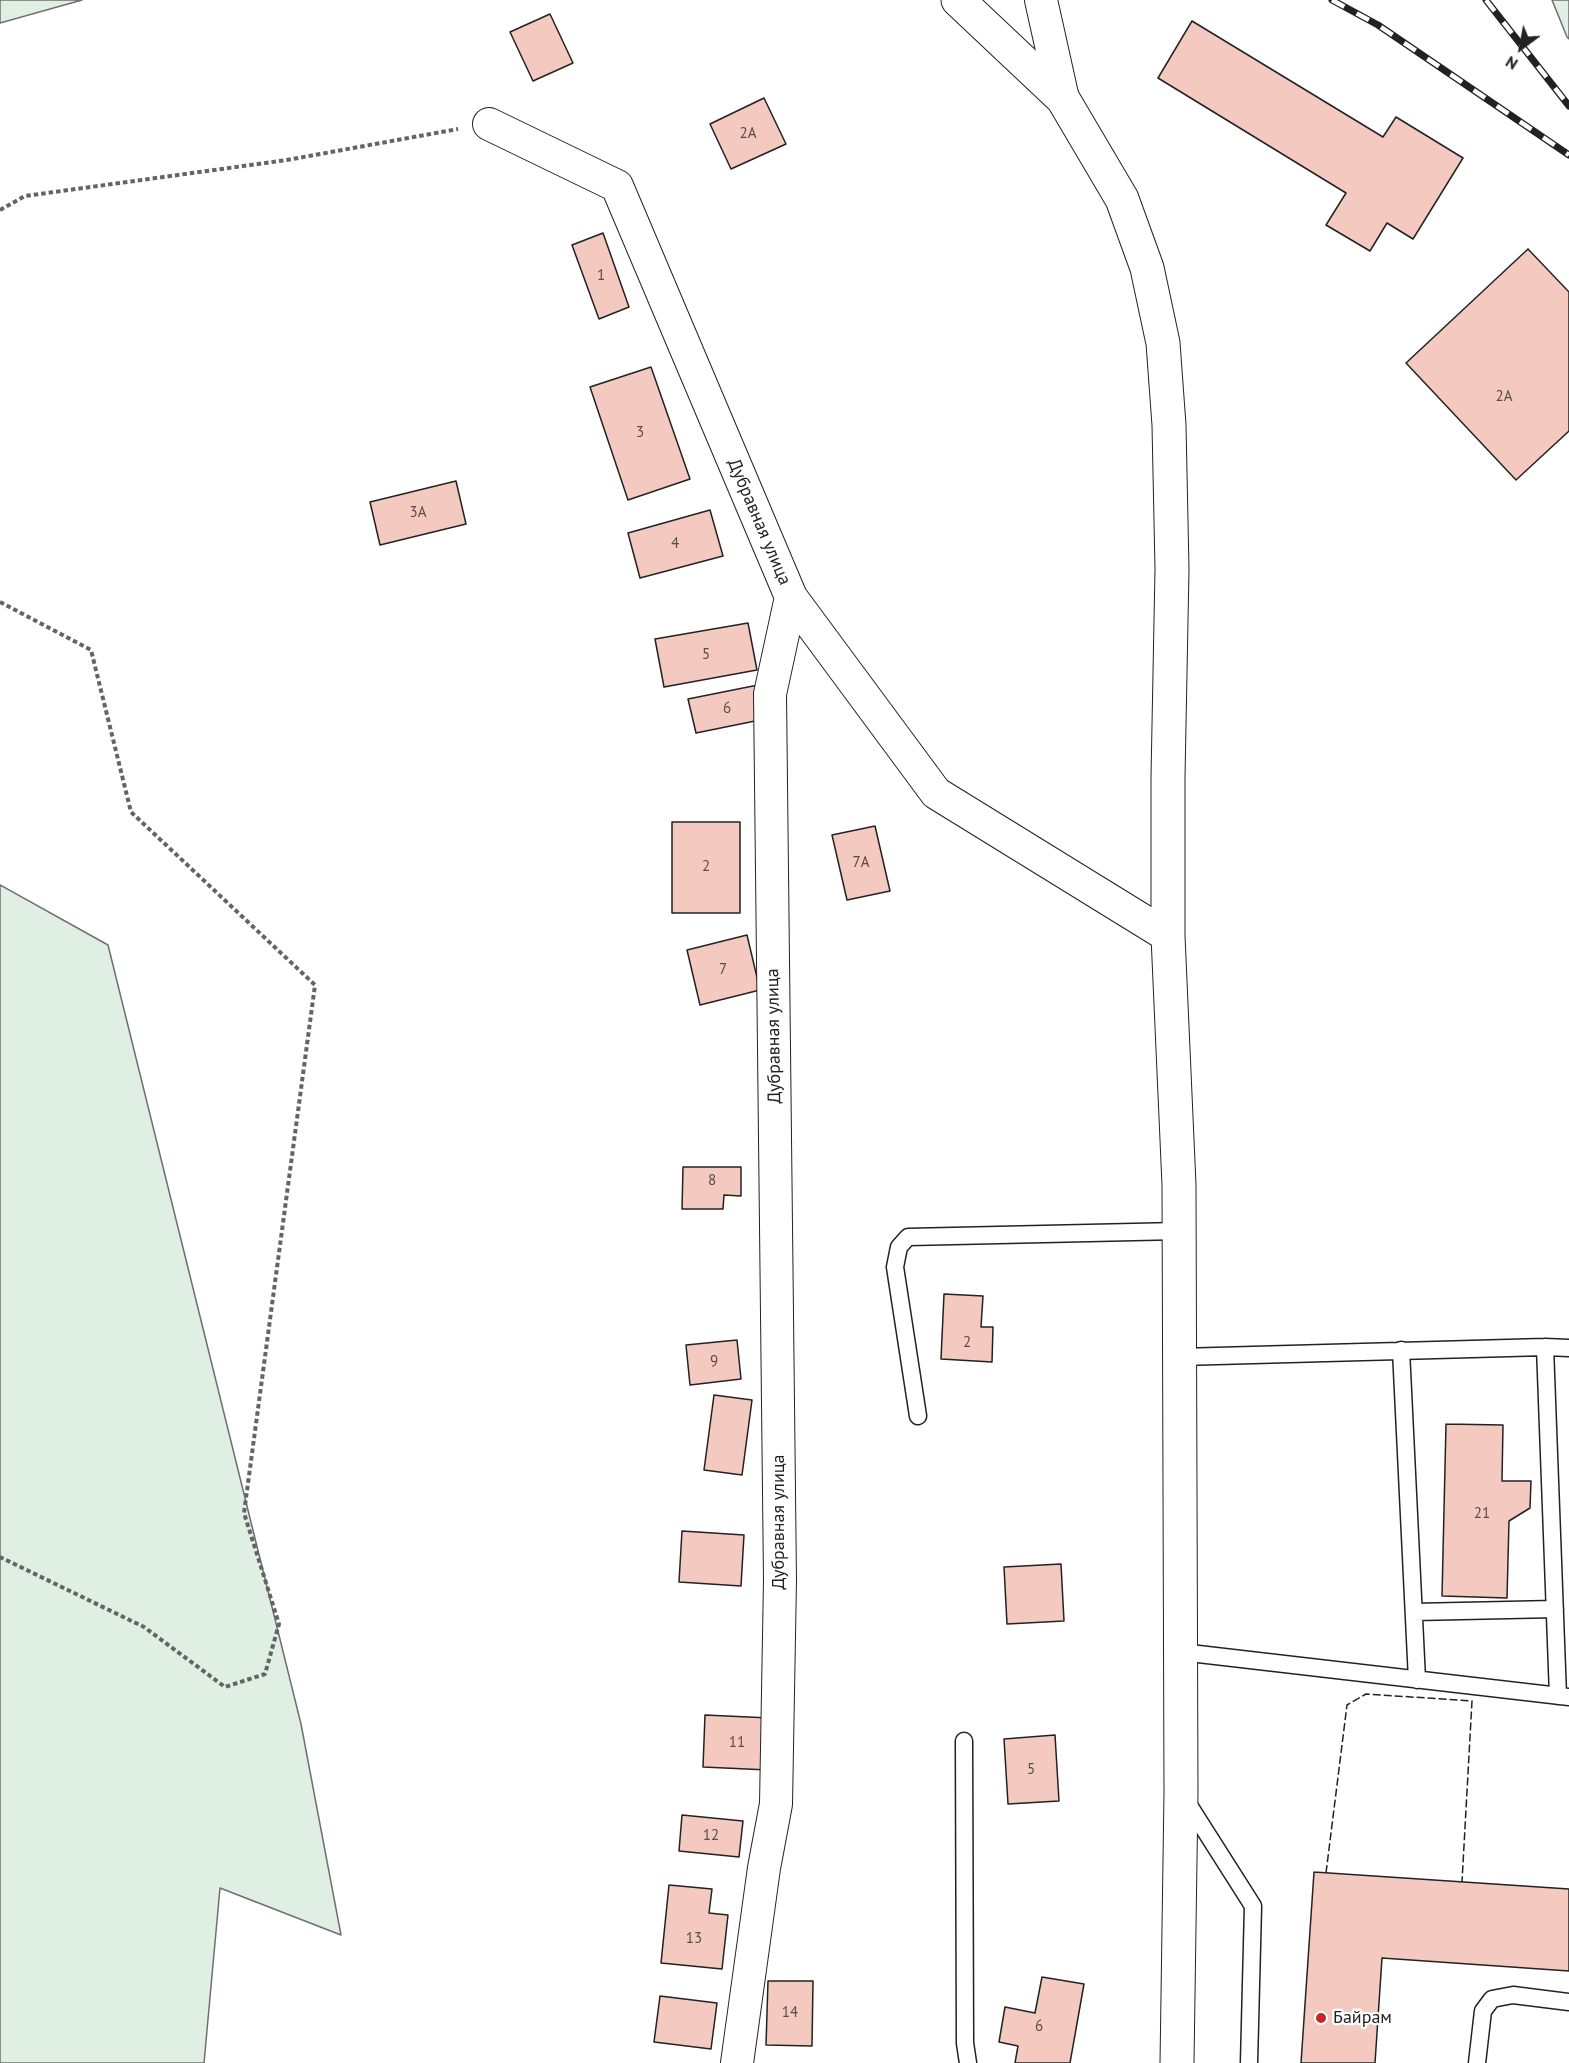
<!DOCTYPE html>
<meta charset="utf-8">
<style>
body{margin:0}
#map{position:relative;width:1569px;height:2063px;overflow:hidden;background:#fff;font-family:"PT Sans",sans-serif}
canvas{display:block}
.north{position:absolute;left:1491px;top:18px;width:60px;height:60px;-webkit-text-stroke:4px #fff;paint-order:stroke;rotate:212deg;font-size:16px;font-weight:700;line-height:24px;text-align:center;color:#222}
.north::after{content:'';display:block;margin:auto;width:21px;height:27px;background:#222;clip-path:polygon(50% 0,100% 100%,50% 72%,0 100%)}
</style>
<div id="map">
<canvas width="1569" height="2063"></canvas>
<div class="north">N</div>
</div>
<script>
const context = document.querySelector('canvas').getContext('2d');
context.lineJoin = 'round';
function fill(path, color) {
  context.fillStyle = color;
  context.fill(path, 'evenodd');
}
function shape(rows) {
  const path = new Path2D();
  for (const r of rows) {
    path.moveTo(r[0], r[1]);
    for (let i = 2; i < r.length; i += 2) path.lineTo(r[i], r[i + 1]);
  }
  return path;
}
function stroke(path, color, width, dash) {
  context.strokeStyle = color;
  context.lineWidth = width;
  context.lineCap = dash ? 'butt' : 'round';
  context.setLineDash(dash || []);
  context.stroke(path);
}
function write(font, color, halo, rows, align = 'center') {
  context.font = font + ' "PT Sans",sans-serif';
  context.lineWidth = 4.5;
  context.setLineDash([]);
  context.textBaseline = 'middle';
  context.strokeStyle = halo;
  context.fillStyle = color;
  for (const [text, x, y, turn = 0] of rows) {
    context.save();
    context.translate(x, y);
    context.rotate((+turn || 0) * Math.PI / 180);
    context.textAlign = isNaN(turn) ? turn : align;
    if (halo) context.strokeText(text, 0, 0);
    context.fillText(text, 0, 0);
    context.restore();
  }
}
const green = shape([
 [0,0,82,0,0,23,0,0],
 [1552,0,1569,0,1569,39,1567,37,1552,0],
 [0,885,108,945,301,1724,341,1935,220,1888,204,2063,0,2063,0,885]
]);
const building = shape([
 [550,14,573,63,533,81,510,32,550,14],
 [1192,21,1383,137,1396,117,1463,158,1413,239,1387,223,1370,251,1326,225,1346,193,1158,78,1192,21],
 [764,98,786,144,731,169,710,124,764,98],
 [603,233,629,307,599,319,572,245,603,233],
 [1528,249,1569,292,1569,431,1516,480,1406,363,1528,249],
 [651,367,690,479,628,500,590,387,651,367],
 [456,481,466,524,380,545,370,502,456,481],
 [710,510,723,556,640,578,628,533,710,510],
 [748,623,757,670,664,687,655,639,748,623],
 [758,685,765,719,696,733,688,699,758,685],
 [672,822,740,822,740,913,672,913,672,822],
 [875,826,890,891,847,900,832,835,875,826],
 [747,935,760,990,700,1005,687,950,747,935],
 [683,1167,741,1167,741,1196,724,1195,723,1209,682,1209,683,1167],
 [944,1294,983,1296,981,1327,993,1327,992,1362,941,1359,944,1294],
 [737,1340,741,1379,690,1385,686,1345,737,1340],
 [714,1395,752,1400,742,1475,704,1470,714,1395],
 [1446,1424,1503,1425,1502,1481,1531,1481,1530,1508,1509,1521,1507,1598,1442,1596,1446,1424],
 [682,1531,744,1535,741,1586,679,1582,682,1531],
 [1061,1564,1064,1621,1007,1624,1004,1567,1061,1564],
 [705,1715,770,1718,768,1770,703,1767,705,1715],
 [1055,1735,1059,1801,1008,1804,1004,1739,1055,1735],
 [682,1815,743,1821,739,1857,679,1851,682,1815],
 [1314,1872,1569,1889,1569,1971,1382,1958,1375,2063,1301,2063,1314,1872],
 [669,1885,712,1889,709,1913,728,1915,722,1969,661,1963,669,1885],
 [1042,1977,1084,1984,1070,2063,1015,2063,1018,2046,999,2042,1005,2007,1035,2013,1042,1977],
 [768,1981,813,1981,812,2046,766,2045,768,1981],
 [660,1996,717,2003,711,2049,654,2042,660,1996]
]);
const path = shape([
 [0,210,25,196,287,160,458,129],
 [0,602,91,650,131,812,315,985,244,1513,279,1624,265,1674,225,1687,144,1627,0,1557]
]);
const lane = shape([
 [1401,1350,1417,1680],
 [1180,1357,1545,1347],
 [918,1416,895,1267,899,1247,908,1237,1179,1231],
 [1414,1612,1555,1609],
 [1181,1652,1569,1697],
 [1558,1696,1545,1347,1569,1348],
 [964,1741,965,2043,968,2063],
 [1185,1799,1253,1906,1249,2063],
 [1477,2063,1483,2011,1492,1999,1513,1995,1569,2002]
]);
const street = shape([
 [1041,0,1063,99],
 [489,124,617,186,791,597,770,694,780,1580,776,1804,764,1868,737,2063],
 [791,597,936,793,1168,936]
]);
const secondary = shape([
 [958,0,1063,99,1122,199,1147,268,1163,343,1169,425,1172,569,1168,777,1168,936,1179,1185,1181,1792,1177,2063]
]);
const rail = shape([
 [1332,0,1378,25,1569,155],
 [1486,0,1569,106]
]);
const fence = shape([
 [1326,1873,1347,1705,1366,1694,1472,1701,1462,1882]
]);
const markers = [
 [1321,2018,6,"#c62828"]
];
const numberNames = [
 ["2А",748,134],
 ["1",601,276],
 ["2А",1504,397],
 ["3",640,433],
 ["3А",418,513],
 ["4",675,544],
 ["5",706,655],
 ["6",727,709],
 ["7А",861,863],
 ["2",706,867],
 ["7",723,970],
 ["8",712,1181],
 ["2",967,1343],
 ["9",714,1362],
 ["21",1482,1514],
 ["11",737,1743],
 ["5",1031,1770],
 ["12",711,1836],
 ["13",694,1939],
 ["14",790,2013],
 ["6",1039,2027]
];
const streetNames = [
 ["Дубравная улица",759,522,67],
 ["Дубравная улица",774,1036,-91],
 ["Дубравная улица",779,1522,-90]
];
const poiNames = [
 ["Байрам",1333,2018]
];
fill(green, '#e0efe3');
stroke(green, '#6f6f6f', 1.5);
fill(building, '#f3c9c0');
stroke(building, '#222', 1.5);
stroke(lane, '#222', 19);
stroke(street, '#222', 34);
stroke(secondary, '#222', 35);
stroke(path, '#646464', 4, [4.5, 3]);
stroke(lane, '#fff', 16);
stroke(street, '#fff', 32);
stroke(secondary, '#fff', 33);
stroke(rail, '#222', 7);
stroke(rail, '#fff', 4.5, [14]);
stroke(fence, '#222', 1.5, [8, 3]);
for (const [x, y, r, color] of markers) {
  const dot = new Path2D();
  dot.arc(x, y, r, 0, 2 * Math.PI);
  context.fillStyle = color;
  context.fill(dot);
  stroke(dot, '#fff', 2);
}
write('15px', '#564c4a', null, numberNames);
write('18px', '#222', '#fff', streetNames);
write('18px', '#222', '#fff', poiNames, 'left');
</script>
